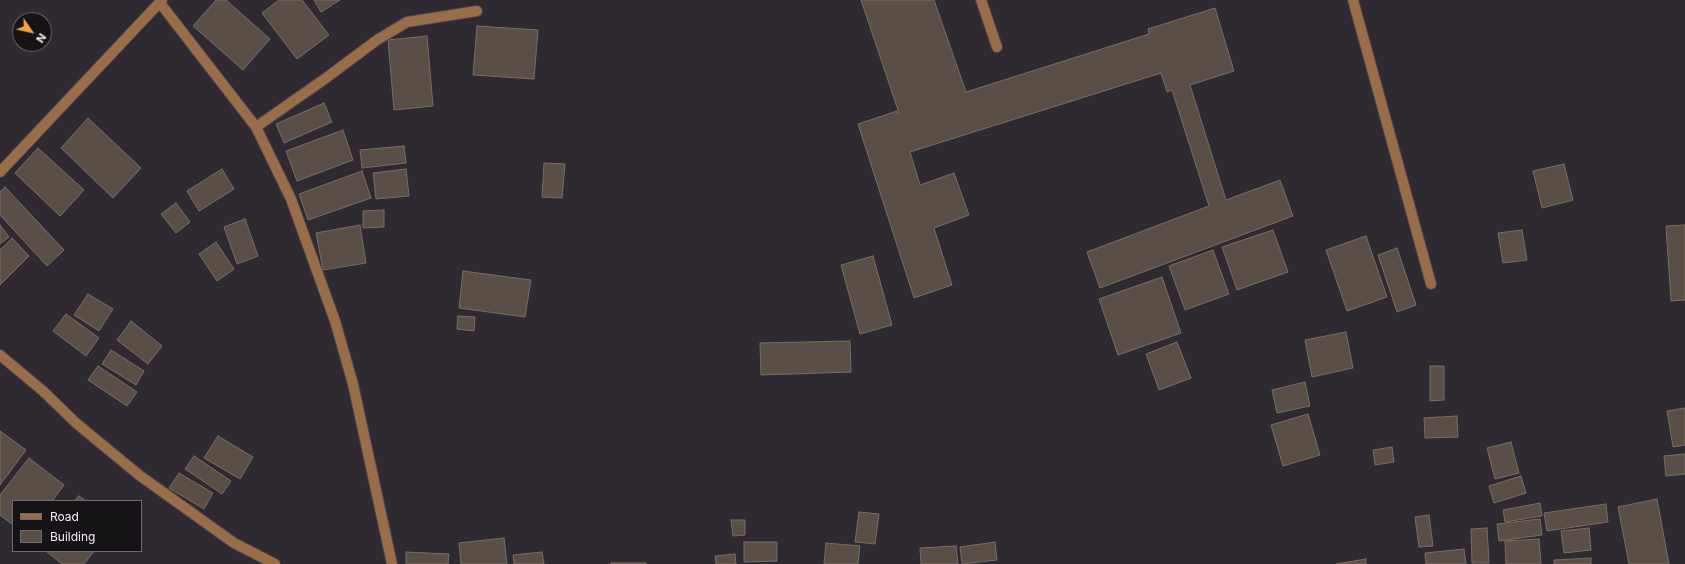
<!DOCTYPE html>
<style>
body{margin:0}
#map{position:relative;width:1685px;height:564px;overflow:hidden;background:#2f2932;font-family:Inter,sans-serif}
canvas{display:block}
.legend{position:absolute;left:12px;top:500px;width:130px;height:52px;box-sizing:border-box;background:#161317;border:1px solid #6e6a6f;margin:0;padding:5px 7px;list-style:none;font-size:12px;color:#f1ecf2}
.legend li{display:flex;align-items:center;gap:8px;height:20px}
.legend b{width:20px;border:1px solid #6e6a6f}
.north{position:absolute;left:12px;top:12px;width:40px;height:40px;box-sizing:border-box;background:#161317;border:1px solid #6e6a6f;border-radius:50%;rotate:124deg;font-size:11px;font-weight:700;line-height:16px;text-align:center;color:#f1ecf2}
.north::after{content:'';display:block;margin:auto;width:14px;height:18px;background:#f4a444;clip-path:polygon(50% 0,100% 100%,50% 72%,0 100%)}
</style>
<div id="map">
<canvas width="1685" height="564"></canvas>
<ul class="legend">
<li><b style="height:5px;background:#986d48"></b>Road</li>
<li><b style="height:11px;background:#594f47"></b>Building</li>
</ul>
<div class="north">N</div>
</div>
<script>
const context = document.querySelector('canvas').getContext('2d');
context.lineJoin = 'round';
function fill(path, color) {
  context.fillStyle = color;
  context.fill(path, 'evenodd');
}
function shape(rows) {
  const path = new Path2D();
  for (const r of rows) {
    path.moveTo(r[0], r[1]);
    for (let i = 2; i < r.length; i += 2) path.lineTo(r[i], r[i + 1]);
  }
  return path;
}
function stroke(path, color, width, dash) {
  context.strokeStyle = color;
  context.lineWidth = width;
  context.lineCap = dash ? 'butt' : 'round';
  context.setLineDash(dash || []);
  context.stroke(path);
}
const building = shape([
 [216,0,226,0,270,39,243,70,193,26,216,0],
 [279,0,302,0,329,35,297,59,262,13,279,0],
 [314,0,340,0,321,12,314,0],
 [861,0,934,0,966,92,1149,34,1148,29,1215,8,1234,71,1190,85,1226,200,1280,180,1293,216,1100,288,1087,252,1209,206,1172,90,1167,92,1161,73,910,152,920,185,954,173,969,215,934,228,952,285,914,298,858,124,897,111,897,113,899,113,861,0],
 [477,26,538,30,534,79,473,75,477,26],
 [427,36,433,106,394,110,388,40,427,36],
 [324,103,332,122,284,143,276,124,324,103],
 [88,118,141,168,113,198,61,148,88,118],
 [343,130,353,160,297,181,286,151,343,130],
 [404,146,406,163,362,168,360,150,404,146],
 [38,148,84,190,60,216,15,173,38,148],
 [544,163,565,164,562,198,542,197,544,163],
 [1564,164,1573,200,1542,208,1533,171,1564,164],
 [222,169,234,189,199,211,187,191,222,169],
 [406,169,409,196,376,199,373,173,406,169],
 [362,171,371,198,308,220,299,194,362,171],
 [5,187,64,250,47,266,0,215,0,192,5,187],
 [176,203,190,222,176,233,161,214,176,203],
 [384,210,384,227,363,228,363,211,384,210],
 [245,219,258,256,237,264,224,227,245,219],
 [0,225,9,237,0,244,0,225],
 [360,225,366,263,323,270,316,233,360,225],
 [1685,225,1685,300,1671,301,1666,226,1685,225],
 [1273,230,1288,272,1237,290,1222,247,1273,230],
 [1522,230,1527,260,1503,263,1498,233,1522,230],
 [1366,236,1387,297,1347,311,1326,250,1366,236],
 [12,238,29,256,0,285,0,250,12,238],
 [216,242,234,269,217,281,199,254,216,242],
 [1397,248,1416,305,1397,312,1378,255,1397,248],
 [1213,250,1229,294,1185,310,1169,266,1213,250],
 [873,256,892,325,860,334,841,265,873,256],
 [463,271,531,280,525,317,459,308,463,271],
 [1162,277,1181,333,1118,355,1099,299,1162,277],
 [88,294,113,309,99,331,74,315,88,294],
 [66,314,99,338,86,356,53,331,66,314],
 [458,316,475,317,474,331,457,329,458,316],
 [131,321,162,346,148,364,117,340,131,321],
 [1346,332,1353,368,1312,377,1305,340,1346,332],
 [850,341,851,372,761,375,760,343,850,341],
 [1177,342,1191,378,1159,390,1146,354,1177,342],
 [111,350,144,371,136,385,102,364,111,350],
 [98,366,137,392,127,406,88,380,98,366],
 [1430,366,1444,366,1444,400,1430,401,1430,366],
 [1305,382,1310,406,1277,413,1272,390,1305,382],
 [1685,408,1685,445,1673,447,1667,411,1685,408],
 [1308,414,1320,455,1283,466,1271,425,1308,414],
 [1457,416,1458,437,1425,438,1424,418,1457,416],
 [0,431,26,450,0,485,0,431],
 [218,436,253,457,240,479,204,458,218,436],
 [1511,442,1519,473,1495,479,1487,448,1511,442],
 [1392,447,1394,462,1375,465,1373,450,1392,447],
 [1685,454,1685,474,1666,476,1664,456,1685,454],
 [194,456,231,481,222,494,185,469,194,456],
 [29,458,64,485,52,501,13,501,13,525,0,515,0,495,29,458],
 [179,473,213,493,204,509,169,488,179,473],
 [1521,476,1526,493,1494,503,1489,486,1521,476],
 [79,496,86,501,74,501,79,496],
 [1657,499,1669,564,1629,564,1618,507,1657,499],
 [1540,503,1542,516,1505,522,1503,510,1540,503],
 [1606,504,1608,522,1547,531,1544,513,1606,504],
 [859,512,879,514,875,544,855,542,859,512],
 [1429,515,1433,546,1419,547,1415,517,1429,515],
 [1540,519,1542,535,1499,541,1497,524,1540,519],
 [731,520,745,520,745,535,733,536,731,520],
 [1487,528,1489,563,1472,563,1471,529,1487,528],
 [1589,528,1591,550,1564,553,1561,531,1589,528],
 [504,538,507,564,461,564,459,543,504,538],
 [1539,539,1541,564,1506,564,1505,541,1539,539],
 [744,542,777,542,777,561,744,562,744,542],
 [995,542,997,560,962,564,960,547,995,542],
 [826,543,860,546,858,564,824,564,826,543],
 [956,546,958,564,921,564,920,548,956,546],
 [1464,549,1466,564,1426,564,1425,553,1464,549],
 [46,551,94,551,84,564,62,564,46,551],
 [406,552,449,554,448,564,406,564,406,552],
 [542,552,544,564,514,564,513,555,542,552],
 [735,554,736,564,716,564,715,556,735,554],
 [1591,558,1591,564,1554,564,1554,560,1591,558],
 [1366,559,1366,564,1336,564,1366,559],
 [611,563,646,563,646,564,611,564,611,563]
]);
const minor = shape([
 [981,0,997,47],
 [1353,0,1431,284],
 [160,3,256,127,291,199,335,321,353,384,392,564],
 [256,127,326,78,377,40,407,22,477,11],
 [0,172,162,0],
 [0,355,43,391,76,423,139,475,234,543,275,564]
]);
fill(building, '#594f47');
stroke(building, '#786e65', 1);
stroke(minor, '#4a444d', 12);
stroke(minor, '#986d48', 10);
</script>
